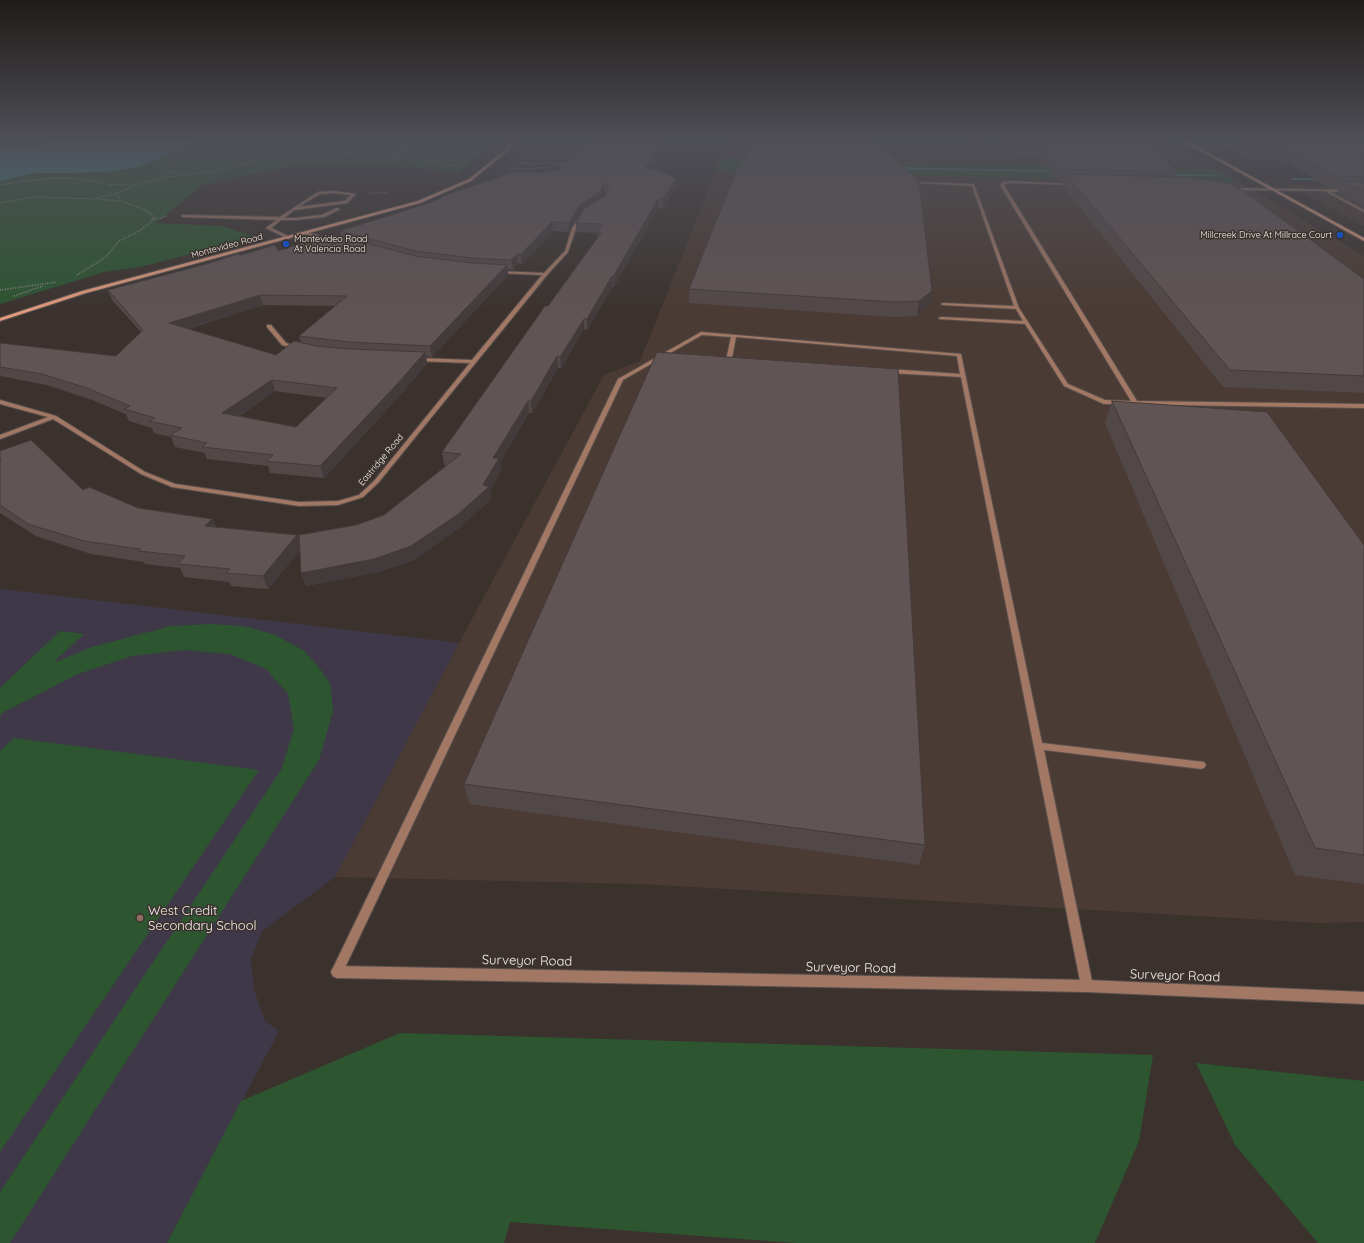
<!DOCTYPE html>
<style>
body{margin:0}
canvas{display:block;background:#3b322e}
</style>
<canvas width="1364" height="1243"></canvas>
<script>
const context = document.querySelector('canvas').getContext('2d');
context.lineJoin = 'round';
function fill(path, color) {
  context.fillStyle = color;
  context.fill(path, 'evenodd');
}
function shape(rows) {
  const path = new Path2D();
  for (const r of rows) {
    path.moveTo(r[0], r[1]);
    for (let i = 2; i < r.length; i += 2) path.lineTo(r[i], r[i + 1]);
  }
  return path;
}
function stroke(path, color, width, dash) {
  context.strokeStyle = color;
  context.lineWidth = width;
  context.lineCap = dash ? 'butt' : 'round';
  context.setLineDash(dash || []);
  context.stroke(path);
}
function write(font, color, halo, rows, align = 'center') {
  context.font = font + ' Quicksand,sans-serif';
  context.lineWidth = 3;
  context.setLineDash([]);
  context.textBaseline = 'middle';
  context.strokeStyle = halo;
  context.fillStyle = color;
  for (const [text, x, y, turn = 0] of rows) {
    context.save();
    context.translate(x, y);
    context.rotate((+turn || 0) * Math.PI / 180);
    context.textAlign = isNaN(turn) ? turn : align;
    if (halo) context.strokeText(text, 0, 0);
    context.fillText(text, 0, 0);
    context.restore();
  }
}
const built = shape([
 [728,140,1165,140,1216,169,720,157],
 [716,171,1241,183,1364,256,1364,922,1319,923,640,884,335,877,459,643,604,375,640,361],
 [1284,185,1364,188,1364,226,1301,192]
]);
const education = shape([
 [533,140,728,140,720,157,638,161,518,159,532,145],
 [0,589,459,643,335,877,262,931,251,959,254,990,265,1021,279,1031,167,1243,0,1243]
]);
const green = shape([
 [21,140,493,140,493,141,490,147,457,173,413,167,292,166,202,185,156,223,222,226,256,237,140,267,104,272,0,304,0,144],
 [720,157,1216,169,1241,183,716,171],
 [212,624,243,626,273,634,303,650,317,665,330,683,333,711,319,760,10,1243,0,1243,0,1192,281,770,294,729,288,694,266,669,230,654,185,650,132,656,78,674,4,712,0,716,0,688,60,631,84,634,53,663,92,647,171,626],
 [14,738,259,770,0,1152,0,751],
 [400,1033,1153,1055,1139,1141,1095,1243,796,1243,510,1222,504,1243,167,1243,241,1101],
 [1196,1063,1364,1081,1364,1243,1318,1243,1235,1145]
]);
const water = shape([
 [70,140,201,140,140,166,114,171,73,173,33,173,0,181,0,150]
]);
const stream = shape([
 [403,140,406,140,409,146,402,152,390,157,390,155,400,150,406,145,403,140],
 [895,167,1062,171,1064,172,896,169,895,167],
 [1164,174,1212,175,1214,176,1165,176,1164,174],
 [1292,178,1326,179,1328,180,1291,180,1292,178]
]);
const pathFar1 = shape([
 [353,140,363,144,362,147,355,151,359,157,426,160,443,165,459,166],
 [0,146,45,140],
 [344,154,355,151],
 [523,157,576,157],
 [426,160,445,158,467,161],
 [516,163,569,164],
 [510,169,529,169,565,165],
 [169,171,167,168,170,164,223,140],
 [169,171,185,175],
 [160,178,217,171,262,159,341,155,359,157],
 [0,185,41,179,61,178,82,179,112,185,135,184],
 [118,193,117,196,121,201,148,211],
 [370,193,387,193],
 [97,199,120,201],
 [0,203,35,197,93,199,118,193,133,186,160,178,169,171]
]);
const path = shape([
 [153,220,167,216],
 [77,275,106,257,119,241,139,231,150,223,154,217,146,210],
 [0,290,57,282],
 [14,296,43,286]
]);
const lane = shape([
 [1010,181,1075,184,1073,185,1010,183,1004,185,1137,401,1364,404,1364,408,1104,404,1064,386,1025,324,939,319,939,318,941,317,1023,321,1016,309,943,305,941,304,943,303,1014,306,972,186,915,183,917,182,974,184,1019,308,1068,384,1105,400,1131,401,1000,185,1003,182,1010,181],
 [1228,188,1364,190,1364,192,1330,192,1364,210,1364,212,1325,191,1229,190,1228,188],
 [334,191,356,194,347,203,294,210,284,218,295,218,322,215,337,208,340,209,324,217,295,220,281,220,271,228,290,237,289,239,266,228,277,220,183,217,181,216,183,215,280,217,318,192,334,191],
 [334,193,351,195,345,201,298,207,320,194,334,193],
 [701,332,961,354,1042,743,1204,762,1206,765,1204,768,1201,769,1044,750,1093,986,1091,990,1087,992,1083,990,1081,986,961,377,889,373,886,371,889,369,960,374,957,356,736,337,732,358,738,360,735,362,729,362,726,360,731,337,702,335,623,380,341,976,337,978,333,976,331,972,333,968,618,379,701,332]
]);
const street = shape([
 [581,216,584,217,576,228,568,252,547,275,378,483,363,497,338,505,299,506,172,487,141,474,53,419,0,439,0,435,48,417,0,404,0,400,56,416,145,472,175,484,299,502,338,501,359,495,374,481,470,363,416,361,413,359,414,358,472,360,542,275,498,273,496,273,496,271,544,273,565,251,572,228,581,216],
 [305,232,332,239,333,240,331,241,304,234,305,232],
 [267,325,271,325,286,343,299,347,299,349,282,345,267,327,267,325],
 [337,966,1087,980,1364,992,1364,1004,1087,992,337,978,333,976,331,972,333,968,337,966]
]);
const secondary = shape([
 [511,140,514,140,510,149,471,181,420,203,86,293,0,321,0,318,82,291,418,201,469,179,508,148,511,140],
 [1185,140,1364,238,1364,241,1181,140,1185,140]
]);
const wall = shape([
 [590,140,672,140,650,169,676,178,676,186,663,208,658,208,614,287,613,286,587,330,584,329,561,368,558,368,532,413,529,413,500,462,501,471,490,490,491,499,459,528,414,560,378,572,306,586,301,573,300,550,268,589,231,586,229,582,184,577,180,568,145,564,144,562,91,554,36,536,0,513,0,451,83,490,138,508,212,519,216,527,297,535,299,541,356,525,384,515,447,465,444,465,442,452,598,238,597,233,576,232,576,223,582,213,580,214,569,232,553,231,522,264,518,263,513,270,508,269,508,275,432,357,426,356,427,363,403,392,324,478,270,473,268,466,207,459,204,453,175,447,171,437,154,433,152,428,129,421,126,414,92,400,47,385,0,376,0,343,116,356,141,332,112,300,108,290,241,255,278,251,341,237,340,231,538,173,561,169],
 [604,192,607,192,605,196,602,198],
 [263,305,336,306,299,336,301,342,276,355,188,329],
 [275,391,327,398,296,427,239,416],
 [752,140,1145,140,1177,172,1175,177,1364,279,1364,393,1223,387,1063,186,1064,181,1059,181,1038,156,885,150,932,291,930,305,917,316,892,317,689,303,689,289,742,164],
 [1215,140,1364,140,1364,206,1337,193,1339,188,1329,188,1283,160,1253,160,1227,148],
 [1112,401,1364,545,1364,884,1295,875,1105,423],
 [464,784,925,845,919,865,469,804]
]);
const shadedWall = shape([
 [667,140,672,140,645,176,644,168],
 [676,178,676,186,663,208,663,199],
 [604,183,604,192,601,200,580,214,569,232,569,223,580,205],
 [658,199,658,208,614,287,613,277],
 [552,222,553,231,522,264,521,254],
 [517,254,518,263,513,270,511,260],
 [507,265,508,275,432,357,430,346],
 [612,276,613,286,587,330,587,319],
 [932,291,930,305,917,316,919,301],
 [260,295,263,305,173,333,169,323],
 [584,319,584,329,561,368,560,357],
 [425,352,427,363,403,392,324,478,320,466],
 [557,356,558,368,532,413,531,401],
 [272,380,275,391,226,424,222,413],
 [528,401,529,413,500,462,501,471,490,490,491,499,459,528,414,560,378,572,306,586,301,573,483,485,493,458],
 [212,519,217,532,205,526],
 [297,535,302,548,268,589,263,576]
]);
const building = shape([
 [590,140,667,140,644,168,658,170,676,178,663,199,658,199,613,277,612,276,587,319,584,319,560,357,557,356,531,401,528,401,493,458,499,458,483,485,489,487,457,515,411,546,374,559,301,573,299,535,356,525,384,515,461,454,442,452,545,306,548,306,601,233,597,232,603,224,576,223,584,209,605,196,609,185,604,183,600,192,580,205,569,223,552,222,521,254,517,254,511,260,472,258,416,251,340,231,432,202,451,193,517,171,538,173,561,169,590,140],
 [752,140,875,140,919,181,932,291,919,301,895,302,689,289,739,164,742,164,752,140],
 [920,140,1145,140,1177,172,1061,169,1041,145,920,140],
 [1237,140,1364,140,1364,177,1334,176,1288,150,1257,149,1237,140],
 [1066,174,1182,177,1217,181,1231,184,1242,190,1364,279,1364,376,1230,370,1066,174],
 [1342,181,1364,182,1364,191,1342,181],
 [331,234,415,256,472,263,507,265,430,346,349,342,299,336,347,296,260,295,169,323,276,355,294,341,316,346,349,349,425,352,400,381,320,466,266,461,273,455,202,447,207,443,170,435,182,428,149,421,155,418,124,409,130,406,87,388,42,374,0,367,0,343,116,356,143,330,108,290,210,263,237,254,241,255,275,245,278,251,331,234],
 [272,380,337,388,296,427,222,413,272,380],
 [657,352,898,369,925,845,464,784,657,352],
 [1112,401,1267,412,1364,545,1364,855,1315,848,1112,401],
 [31,440,83,490,89,487,138,508,212,519,205,526,297,535,263,576,226,573,230,569,178,564,185,556,139,551,140,549,84,541,28,524,0,505,0,460,1,460,0,458,0,451,31,440]
]);
const markers = [
 [1340,235,4,"#1a4fb4"],
 [286,244,4,"#1a4fb4"],
 [140,918,4,"#8d6e63"]
];
const farPoinames = [
 ["Millcreek Drive At Millrace Court",1332,235],
 ["Montevideo Road",294,239,"left"],
 ["At Valencia Road",294,249,"left"]
];
const farStreetnames = [
 ["Montevideo Road",227,246,-15],
 ["Eastridge Road",381,460,-50]
];
const nearPoinames = [
 ["West Credit",148,911],
 ["Secondary School",148,926]
];
const nearStreetnames = [
 ["Surveyor Road",527,961,1],
 ["Surveyor Road",851,968,1],
 ["Surveyor Road",1175,976,2]
];
fill(built, '#4a3b34');
fill(education, '#3f3849');
fill(green, '#2c5530');
fill(water, '#38878a');
fill(stream, '#38878a');
stroke(lane, '#59504d', 2);
stroke(street, '#59504d', 2);
stroke(secondary, '#59504d', 2);
stroke(pathFar1, '#938c89', 1, [1, 1]);
stroke(path, '#938c89', 1.5, [1, 1.5]);
fill(lane, '#a27764');
fill(street, '#a27764');
fill(secondary, '#e09b7d');
fill(wall, '#534848');
fill(shadedWall, '#433b3b');
fill(building, '#605454');
stroke(building, '#433b3b', 1);
const sky = context.createLinearGradient(0, 0, 0, 314);
sky.addColorStop(0, '#201c19');
sky.addColorStop(0.45, '#4f4f57');
sky.addColorStop(1, '#4f4f5700');
context.fillStyle = sky;
context.fillRect(0, 0, 1364, 314);
for (const [x, y, r, color] of markers) {
  const dot = new Path2D();
  dot.arc(x, y, r, 0, 2 * Math.PI);
  context.fillStyle = color;
  context.fill(dot);
  stroke(dot, '#3b322e', 1.5);
}
write('9px', '#f5efed', '#3b322e', farPoinames, 'right');
write('9px', '#f5efed', '#3b322e', farStreetnames);
write('13px', '#f5efed', '#3b322e', nearPoinames, 'left');
write('13px', '#f5efed', '#3b322e', nearStreetnames);
</script>
